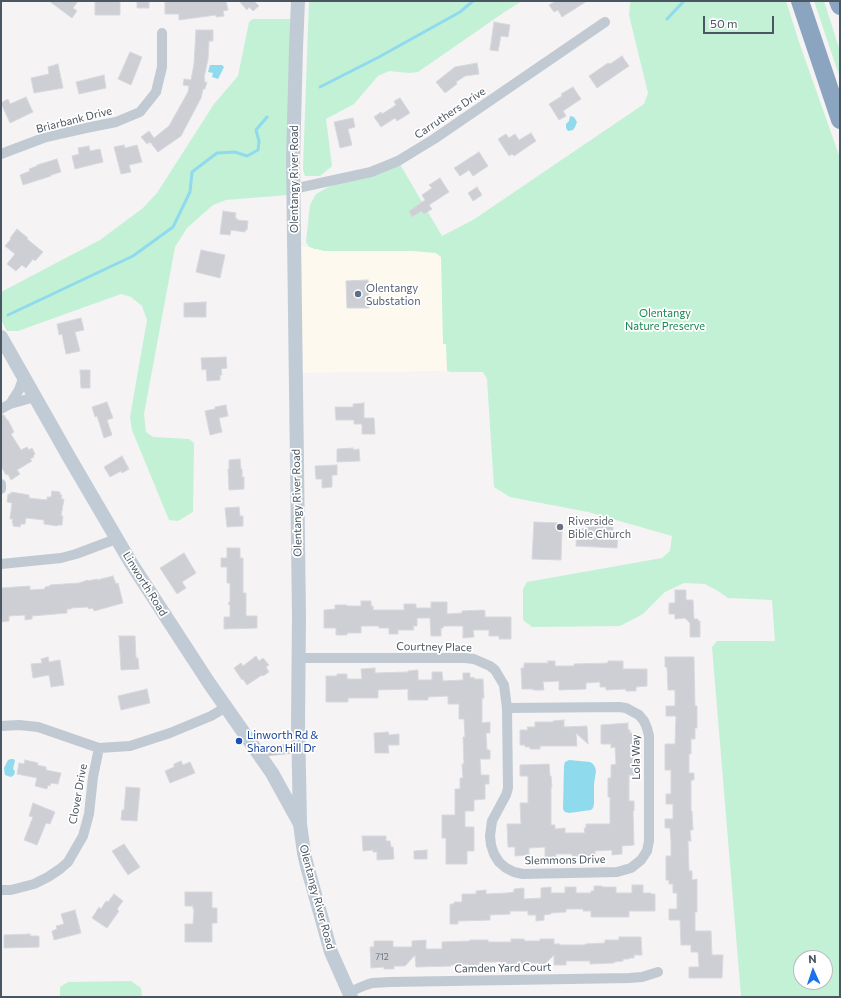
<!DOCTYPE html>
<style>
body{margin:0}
#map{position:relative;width:841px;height:998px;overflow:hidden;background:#f5f3f3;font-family:Commissioner,sans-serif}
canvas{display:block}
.frame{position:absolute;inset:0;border:2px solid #4a5661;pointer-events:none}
.north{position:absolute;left:793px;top:950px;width:40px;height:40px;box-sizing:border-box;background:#fff;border:1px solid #b7bbc0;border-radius:50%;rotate:357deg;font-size:11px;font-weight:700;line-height:16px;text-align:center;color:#4a5661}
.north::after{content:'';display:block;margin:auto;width:14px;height:18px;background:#1a73e8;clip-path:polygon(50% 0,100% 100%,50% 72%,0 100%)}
.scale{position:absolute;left:703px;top:16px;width:71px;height:18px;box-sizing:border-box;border:2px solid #4a5661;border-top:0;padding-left:5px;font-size:12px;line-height:14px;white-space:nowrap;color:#4a5661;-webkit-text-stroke:3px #fff;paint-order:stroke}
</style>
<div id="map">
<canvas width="841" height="998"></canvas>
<div class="frame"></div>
<div class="north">N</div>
<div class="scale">50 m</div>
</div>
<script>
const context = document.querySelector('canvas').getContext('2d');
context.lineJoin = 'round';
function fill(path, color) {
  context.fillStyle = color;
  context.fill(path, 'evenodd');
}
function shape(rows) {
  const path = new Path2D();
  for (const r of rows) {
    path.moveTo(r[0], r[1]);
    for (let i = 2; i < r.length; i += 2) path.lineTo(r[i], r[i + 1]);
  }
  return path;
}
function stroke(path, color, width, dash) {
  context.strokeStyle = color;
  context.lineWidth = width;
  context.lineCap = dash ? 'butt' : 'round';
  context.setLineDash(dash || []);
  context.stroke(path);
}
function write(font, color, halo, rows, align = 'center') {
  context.font = font + ' Commissioner,sans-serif';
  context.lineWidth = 3.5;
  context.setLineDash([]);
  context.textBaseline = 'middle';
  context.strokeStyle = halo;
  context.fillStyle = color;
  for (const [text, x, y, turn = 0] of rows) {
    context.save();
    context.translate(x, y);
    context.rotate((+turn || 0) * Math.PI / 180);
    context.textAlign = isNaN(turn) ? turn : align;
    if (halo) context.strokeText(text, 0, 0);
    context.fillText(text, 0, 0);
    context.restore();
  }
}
const commercial = shape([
 [295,246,309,247,324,251,412,251,436,253,443,259,447,371,297,373]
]);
const green = shape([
 [309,1,522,1,506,11,418,72,409,73,389,71,378,76,354,104,326,119,332,166,320,176,305,176,303,169],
 [632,1,786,1,799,42,840,158,840,997,740,997,741,996,712,647,717,641,775,641,772,600,728,598,718,591,705,584,684,583,665,592,643,614,620,626,532,627,523,620,523,589,527,582,662,558,670,551,672,536,588,512,510,497,494,487,487,379,483,372,451,372,447,371,446,344,443,344,441,257,436,253,412,251,324,251,317,249,313,249,313,248,309,247,306,242,310,205,316,194,339,181,398,161,442,236,473,220,644,104,648,93,629,15,630,3],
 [801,958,825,958,825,982,801,982],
 [814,1,824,1,840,51,840,78],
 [253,19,291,19,287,195,226,200,213,205,187,228,175,247,144,414,146,432,153,437,189,439,194,443,193,512,178,521,169,520,132,430,130,417,147,320,142,306,131,297,121,294,18,331,7,331,1,320,1,292,100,240,143,208,157,193,214,104,238,76,249,22],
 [131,981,141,988,142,997,60,997,60,987,68,982]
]);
const water = shape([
 [210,65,222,65,224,67,218,79,212,77,213,73,208,72],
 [570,116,574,117,577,122,575,127,573,130,568,131,566,128,566,124,569,121],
 [11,759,13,759,15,760,13,769,15,771,14,775,11,777,5,775,4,768,8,760],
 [569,760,590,762,593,764,595,767,596,771,594,784,594,804,593,808,591,810,569,813,565,812,563,809,564,766,565,762]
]);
const stream = shape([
 [667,19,684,1],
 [320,87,379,57,460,12,473,1],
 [8,315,133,256,173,227,190,192,192,172,217,153,235,152,247,156,258,150,259,141,256,130,267,117]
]);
const building = shape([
 [49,1,78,1,73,8,77,11,72,18,49,1],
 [95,1,120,1,120,15,95,15,95,1],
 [137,1,149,1,149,8,137,8,137,1],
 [165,1,226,1,228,10,223,11,224,16,216,17,216,15,179,20,179,14,165,14,165,1],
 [239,1,257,1,255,2,259,6,253,11,249,7,247,10,239,1],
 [556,1,587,1,562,17,558,10,554,12,549,5,556,1],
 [494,22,510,25,508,37,501,36,498,51,490,50,494,22],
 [196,30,213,30,213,41,209,41,208,59,204,78,205,79,204,82,207,82,205,89,203,89,201,98,181,136,158,152,150,142,147,144,141,137,149,131,154,138,169,126,188,92,189,86,183,85,184,79,191,80,194,64,196,30],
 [130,52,142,57,131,85,118,79,130,52],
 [622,56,629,66,597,88,589,76,608,63,610,64,622,56],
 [477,63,479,74,465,76,456,82,457,84,445,93,436,82,455,67,477,63],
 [58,64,63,88,34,93,31,78,49,74,48,67,58,64],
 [104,75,106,88,79,94,76,82,104,75],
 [573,87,581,99,563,111,566,116,559,120,549,104,562,96,561,94,573,87],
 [26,97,33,112,10,123,1,103,8,99,10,104,26,97],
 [400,98,410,113,397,121,395,118,381,127,374,117,381,112,382,114,396,105,394,101,400,98],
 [353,118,355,127,348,129,352,145,340,148,334,122,353,118],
 [531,133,536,141,514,156,512,154,509,156,498,139,506,134,509,138,515,134,519,140,531,133],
 [124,145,125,148,137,145,142,162,129,165,131,172,121,174,114,147,124,145],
 [89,146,90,151,100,149,103,162,75,169,72,156,79,154,78,148,89,146],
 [479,152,488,166,473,176,469,170,460,176,454,168,479,152],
 [57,159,61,172,51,175,51,176,23,185,20,175,30,171,29,169,37,166,37,165,57,159],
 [440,178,449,192,429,205,432,209,424,214,421,211,412,217,409,211,425,200,422,195,432,188,429,185,440,178],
 [477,187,482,195,473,201,468,193,477,187],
 [223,211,236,213,235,218,237,218,237,220,248,221,247,230,245,230,245,232,231,230,230,235,220,234,223,211],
 [17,229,28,238,27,239,43,252,35,261,33,259,26,268,22,265,16,271,7,264,15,254,5,246,11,239,10,238,17,229],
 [201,250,225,255,220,278,196,272,201,250],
 [368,280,369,308,347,308,346,281,368,280],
 [206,302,206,317,184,317,184,303,206,302],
 [81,318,84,330,75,332,80,351,66,354,62,334,59,335,57,324,81,318],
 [226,357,227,368,221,369,222,375,220,375,220,380,207,381,206,369,202,370,201,358,226,357],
 [80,370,90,370,90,388,81,388,80,370],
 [107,402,113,418,107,420,112,435,104,438,97,416,95,417,92,407,107,402],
 [364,403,364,418,374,418,375,434,362,434,362,424,354,424,354,420,336,420,335,407,353,407,353,404,364,403],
 [226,405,228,416,219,418,222,432,210,435,205,411,215,409,215,407,226,405],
 [1,415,4,415,7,420,8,420,14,432,11,434,21,450,27,447,29,450,32,448,35,454,33,456,34,457,30,459,32,461,17,470,20,474,11,480,8,474,6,475,1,466,1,415],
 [353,448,353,450,359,449,360,461,337,462,337,449,353,448],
 [122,456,129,469,122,473,121,471,110,477,104,467,122,456],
 [240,459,241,469,242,469,242,477,244,477,244,489,229,490,228,469,229,469,229,460,240,459],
 [337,465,337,475,332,475,332,487,322,488,322,479,316,479,315,466,337,465],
 [52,491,60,492,60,495,62,495,61,499,64,499,61,516,63,516,62,525,58,525,57,526,44,524,44,520,26,518,25,524,21,524,20,527,13,526,13,523,12,523,13,519,10,519,12,503,7,502,8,494,11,494,11,492,29,495,29,498,47,500,47,497,51,497,52,491],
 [239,507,240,516,243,516,243,526,227,527,225,508,239,507],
 [534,522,560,523,560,527,562,528,561,560,532,559,534,522],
 [586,526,613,527,613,536,618,536,617,548,576,546,577,528,586,529,586,526],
 [227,548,240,548,240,558,243,558,243,593,246,593,246,616,257,616,257,628,224,629,224,617,230,617,230,605,228,604,230,601,230,583,227,583,227,567,221,567,221,558,227,558,227,548],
 [184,553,196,573,182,582,186,588,177,594,160,568,184,553],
 [113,576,116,584,118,583,123,603,94,611,93,608,89,609,88,607,71,608,71,609,67,609,67,613,32,616,32,619,25,620,25,615,9,616,9,621,1,622,1,588,30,586,30,590,45,589,45,587,50,586,50,585,79,583,88,580,88,581,97,579,97,580,113,576],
 [675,590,686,590,686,600,693,600,694,619,698,619,698,621,700,621,700,637,690,637,690,623,685,618,675,619,675,614,669,614,669,603,675,603,675,590],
 [361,601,371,601,371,606,373,606,373,610,404,610,404,604,416,604,416,608,431,608,431,602,447,602,447,614,462,613,462,611,484,610,485,611,485,617,511,617,511,639,499,639,499,636,489,636,489,630,473,630,474,637,463,638,463,626,444,626,443,628,441,628,441,636,431,636,430,618,417,618,417,626,413,626,414,630,398,630,398,634,389,634,389,628,379,628,379,626,361,626,361,633,347,633,347,635,336,635,336,628,324,628,324,610,335,609,335,605,347,605,347,606,361,606,361,601],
 [119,636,135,636,136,658,138,658,139,669,121,670,119,636],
 [256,656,259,661,263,658,269,665,266,667,269,672,263,676,262,675,247,685,243,679,242,680,234,668,241,663,243,666,256,656],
 [48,657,49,662,60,660,64,685,51,687,49,675,33,678,31,664,42,663,41,659,48,657],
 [665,657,694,657,695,706,697,706,697,728,695,728,695,739,691,739,691,754,689,754,689,773,694,773,694,780,691,780,691,811,692,811,693,830,690,830,691,841,688,841,689,871,692,871,692,880,697,879,697,912,695,912,695,931,711,931,712,955,723,955,722,978,689,978,689,967,699,967,698,952,691,952,691,945,681,945,680,920,669,920,669,909,677,909,677,893,673,893,673,884,669,884,669,880,666,880,666,856,671,856,671,841,670,828,665,828,665,819,673,819,673,804,666,804,666,794,671,794,671,770,665,770,665,744,675,744,676,716,666,716,666,706,675,706,675,690,668,690,667,667,665,667,665,657],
 [548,661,555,661,555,666,574,666,574,664,608,663,608,661,623,661,623,669,647,669,647,686,636,687,636,691,626,691,626,689,606,690,606,687,600,687,600,682,586,683,586,689,559,690,559,681,543,682,544,690,533,690,533,689,522,689,521,668,524,668,524,663,548,663,548,661],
 [375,668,375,673,408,672,408,671,418,670,418,680,432,680,432,672,442,672,443,681,463,680,463,673,470,673,470,678,474,677,474,679,483,679,484,698,482,698,482,723,490,722,490,733,486,733,487,750,490,750,490,759,480,759,481,775,489,775,489,784,485,784,485,799,474,800,474,811,465,811,465,827,474,827,474,851,467,851,467,864,446,864,446,838,442,838,442,815,455,815,455,789,460,789,460,778,463,778,462,764,464,764,463,737,465,737,464,719,459,719,459,704,448,704,448,696,428,697,428,700,408,700,408,689,378,690,378,698,348,698,348,702,326,702,326,676,337,676,337,674,347,674,347,679,362,679,361,669,375,668],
 [147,689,150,703,121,710,118,696,147,689],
 [564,720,564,727,587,726,588,744,576,733,577,746,540,746,540,749,530,749,530,747,525,747,525,745,520,745,520,730,528,730,527,727,535,727,535,722,553,722,553,721,564,720],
 [628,723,628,730,630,730,630,733,632,733,633,748,634,747,634,775,629,775,629,801,634,801,634,811,633,811,634,845,622,846,622,854,612,855,612,850,595,851,595,856,572,856,572,854,556,854,556,857,545,857,545,847,529,848,529,855,515,856,515,847,508,847,507,824,521,824,520,803,528,803,528,776,520,776,520,765,549,764,550,776,551,776,552,787,551,787,551,825,555,825,555,829,565,828,565,833,585,833,584,828,586,828,586,824,610,824,610,797,608,797,608,778,611,778,611,765,616,764,615,747,611,748,611,744,601,744,601,725,628,723],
 [388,732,389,735,399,734,399,745,388,745,389,753,375,753,374,733,388,732],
 [25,760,38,763,37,765,46,767,46,770,61,773,58,784,51,783,50,786,48,785,47,789,35,786,37,778,17,774,19,763,24,764,25,760],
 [181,761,183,765,190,762,195,773,170,783,165,771,174,767,174,764,181,761],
 [126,787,140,788,137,821,121,820,122,810,124,810,126,787],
 [33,803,55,812,50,824,46,823,37,845,24,840,33,817,29,816,33,803],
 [362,836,386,836,386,841,390,841,391,847,393,847,394,859,377,860,377,852,373,852,373,850,363,851,362,836],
 [124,844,140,867,128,875,112,851,124,844],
 [427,850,427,859,414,859,414,851,427,850],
 [632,885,643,885,643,893,651,893,651,894,655,894,655,911,629,911,629,917,591,917,591,911,583,911,583,909,566,909,566,912,551,913,551,914,544,915,544,920,536,921,536,915,528,915,528,911,510,911,510,914,490,915,490,920,458,921,458,924,450,924,450,904,454,904,454,902,462,902,462,894,476,894,476,891,486,890,486,894,507,893,514,892,514,889,524,888,524,899,541,898,541,888,551,887,551,893,565,893,565,887,576,887,576,893,591,893,591,891,594,891,594,886,602,886,602,887,616,887,616,893,632,893,632,885],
 [185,892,212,892,212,908,217,908,217,923,212,923,212,942,185,942,185,924,193,924,194,909,193,909,193,906,185,906,185,892],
 [114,894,123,901,117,909,119,911,107,928,92,918,99,907,101,909,106,901,108,902,114,894],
 [75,910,81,933,54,940,52,931,57,929,56,926,64,924,61,914,75,910],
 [30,934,30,936,39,936,39,947,4,948,4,935,30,934],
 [619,937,641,937,642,955,634,955,634,958,629,958,629,959,623,959,623,961,614,962,614,963,590,964,590,961,566,961,566,965,554,965,554,955,544,965,540,965,538,963,502,964,502,962,479,962,479,966,468,966,468,964,451,965,451,966,416,967,415,955,405,966,394,966,394,969,384,969,384,967,371,968,370,947,374,947,374,941,393,941,393,947,412,947,412,941,426,940,426,949,442,949,442,942,470,941,470,940,488,940,488,942,511,942,511,939,524,939,525,941,540,941,540,939,554,939,554,944,560,944,560,945,585,945,585,944,605,943,605,940,619,940,619,937]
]);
const minor = shape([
 [1,154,46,137,86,128,116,122,140,112,156,92,162,67,162,33],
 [293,189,371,172,398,161,434,139,605,22],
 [10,404,19,390,24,376],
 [1,409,10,404,35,397],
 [1,484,1,489],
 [1,564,61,558,76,554,116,539],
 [299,658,465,658,474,659,490,666,495,670,504,685,507,708,508,788,506,795,492,821,490,836,491,845,494,854,499,862,506,868,514,872,523,874,617,872,631,868,641,860,647,851,649,841,649,736,647,728,644,721,639,715,626,708,619,707,507,708],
 [1,726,19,725,38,727,99,748,130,746,170,733,211,716,226,707],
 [258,752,299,748],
 [1,890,11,890,34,884,48,877,60,869,68,862,72,855,83,836,89,814,93,777,99,748],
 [349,992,366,985,372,983,390,982,629,978,642,977,658,972]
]);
const secondary = shape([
 [298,1,296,48,293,161,299,617,298,722,300,824,304,853,307,866,326,934,331,952,351,997],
 [1,337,69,457,131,563,209,683,272,773,299,822]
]);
const motorway = shape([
 [800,1,840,120],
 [838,1,840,6]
]);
const markers = [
 [358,294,4,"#5c6f8a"],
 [560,527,4,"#6b7280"],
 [239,741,4,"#1a4fb4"]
];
const numberNames = [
 ["712",382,957]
];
const streetNames = [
 ["Carruthers Drive",450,113,-34],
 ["Briarbank Drive",74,120,-14],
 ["Olentangy River Road",294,179,-90],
 ["Olentangy River Road",297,503,-91],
 ["Linworth Road",145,584,58],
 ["Courtney Place",434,647,1],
 ["Lola Way",636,757,-91],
 ["Clover Drive",78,794,-80],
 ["Slemmons Drive",565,860,-1],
 ["Olentangy River Road",317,897,75],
 ["Camden Yard Court",503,968,-1]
];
const serviceNames = [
 ["Olentangy",366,288],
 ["Substation",366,301]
];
const parkNames = [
 ["Olentangy",665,313],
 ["Nature Preserve",665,326]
];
const worshipNames = [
 ["Riverside",568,521],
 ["Bible Church",568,534]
];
const transitNames = [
 ["Linworth Rd &",247,735],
 ["Sharon Hill Dr",247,748]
];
fill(commercial, '#fdf9ef');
fill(green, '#c3f1d5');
fill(water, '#90daee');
stroke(stream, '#90daee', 3);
fill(building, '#cdcfd5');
stroke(building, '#d7d9de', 1);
stroke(minor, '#c1cad2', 10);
stroke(secondary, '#c1cbd6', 14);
stroke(motorway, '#8ba5c1', 18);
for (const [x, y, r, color] of markers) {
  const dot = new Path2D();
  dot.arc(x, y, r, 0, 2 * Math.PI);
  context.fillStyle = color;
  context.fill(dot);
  stroke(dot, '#fff', 1.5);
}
write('9px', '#6b747e', null, numberNames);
write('11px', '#4a5661', '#fff', streetNames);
write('11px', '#4e5e75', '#fff', serviceNames, 'left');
write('11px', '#17864f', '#fff', parkNames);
write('11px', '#5b616d', '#fff', worshipNames, 'left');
write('11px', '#164399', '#fff', transitNames, 'left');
</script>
